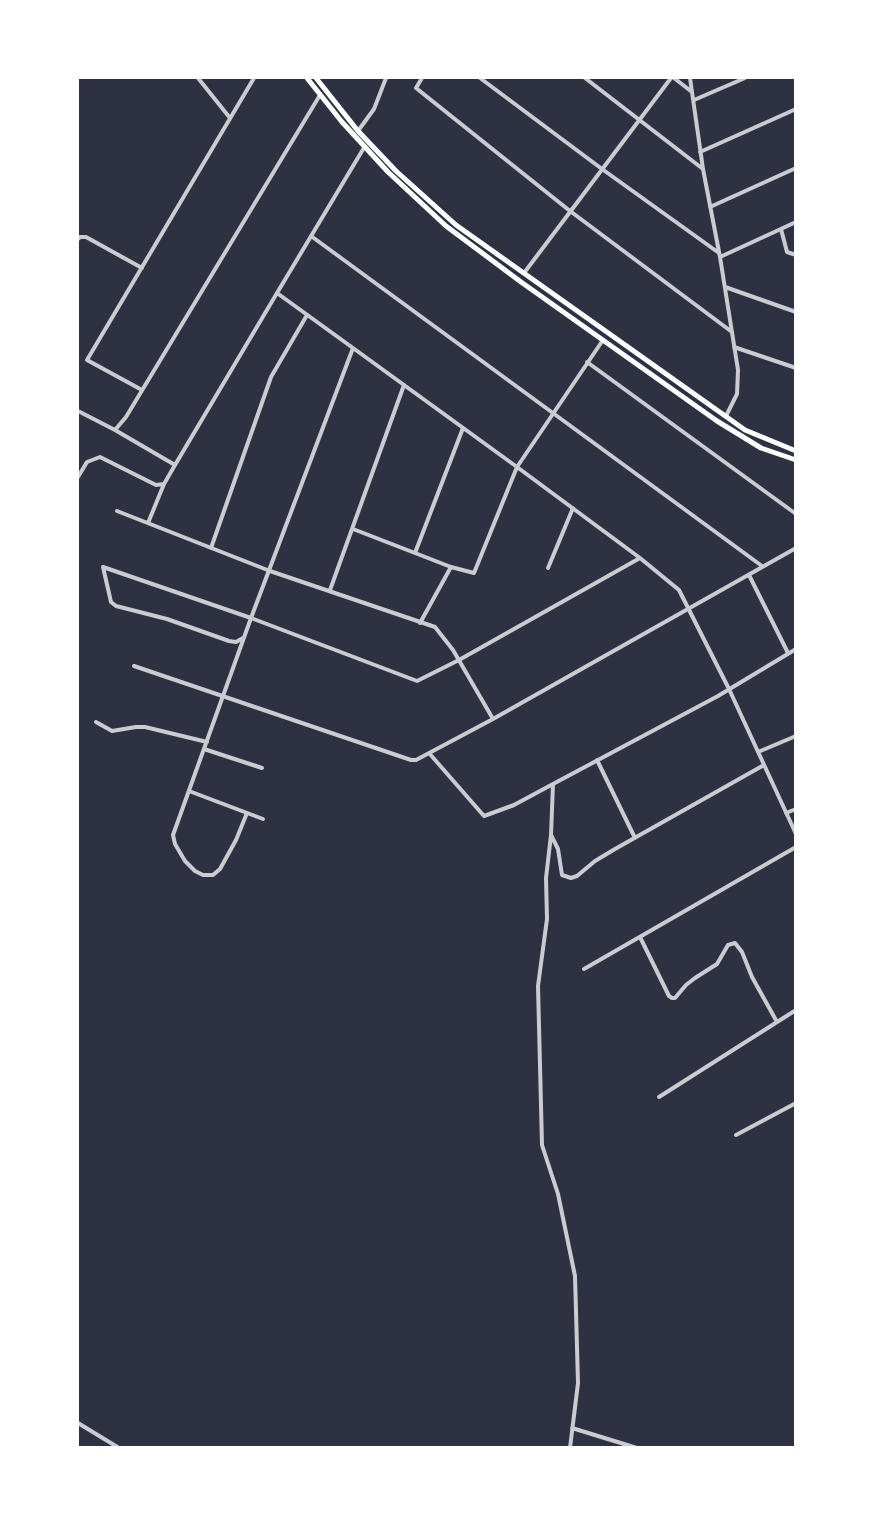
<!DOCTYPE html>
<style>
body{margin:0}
#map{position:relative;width:873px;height:1525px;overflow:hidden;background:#2d3142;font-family:Barlow,sans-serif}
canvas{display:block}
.frame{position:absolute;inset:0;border:79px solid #fff;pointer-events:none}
</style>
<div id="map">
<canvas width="873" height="1525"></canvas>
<div class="frame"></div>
</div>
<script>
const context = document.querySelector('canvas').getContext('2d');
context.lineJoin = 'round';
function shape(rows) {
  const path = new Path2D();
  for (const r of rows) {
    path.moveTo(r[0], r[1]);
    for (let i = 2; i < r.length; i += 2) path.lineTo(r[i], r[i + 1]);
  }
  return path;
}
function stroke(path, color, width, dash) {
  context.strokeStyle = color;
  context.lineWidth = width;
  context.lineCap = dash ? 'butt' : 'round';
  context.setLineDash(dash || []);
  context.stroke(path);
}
const minor = shape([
 [198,78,230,118],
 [422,78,416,88,570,211,732,332],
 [480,78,602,169,719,253],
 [585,78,703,169],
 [674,78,692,92],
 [690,78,703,169,720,257,738,370,737,394,726,416],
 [694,100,745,78],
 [358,131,374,109,386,78],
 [700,152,796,109],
 [710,207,796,168],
 [781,229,787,252,796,255],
 [311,236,762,566],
 [78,239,80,237,86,237,142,268],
 [720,257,796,222],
 [524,273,671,78],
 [725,287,796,312],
 [603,340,517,467,640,558,679,590,729,689,796,834],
 [734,347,796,368],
 [353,348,517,467,474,573,451,567],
 [587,362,796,514],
 [142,390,87,360,254,78],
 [78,411,115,430,175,465],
 [115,430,126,417,320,95],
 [78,477,87,462,100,457,156,485,164,484],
 [117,511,270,571,435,627,453,650,493,719],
 [148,523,164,484,175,465,277,293],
 [353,529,415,553,463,428],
 [211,548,271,377,307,315],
 [415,553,451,567,420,623],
 [548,568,573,508],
 [749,575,788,653],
 [330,590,404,385],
 [243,638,236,642,229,641,167,619,116,606,111,602,103,567,251,618,417,681,459,660,640,558],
 [134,666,411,760,416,760,493,719,796,548],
 [96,722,112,731,136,727,145,727,207,742],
 [204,749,262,768],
 [758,752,796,736],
 [429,753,484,816,514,805,553,784],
 [597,760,635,838],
 [189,791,263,819],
 [247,813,236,840,220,869,213,875,203,875,195,871,185,861,175,844,173,835,251,618,353,348,277,293,365,146],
 [786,813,796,809],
 [551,835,558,849,562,875,571,878,577,876,595,861,615,849,764,765],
 [640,937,669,996,672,998,675,998,686,985,695,978,717,964,728,945,735,943,742,952,752,977,777,1022],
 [584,969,796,847],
 [659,1097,796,1010],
 [736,1135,796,1103],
 [78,1423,119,1448],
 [572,1428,637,1448],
 [570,1448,578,1383,575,1276,558,1194,542,1145,538,986,547,919,546,878,551,835,553,784,718,696,796,649]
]);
const secondary = shape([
 [307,78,342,122,388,172,446,226,521,282,717,421,761,448,796,460],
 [316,78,358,131,396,171,456,225,745,430,796,451]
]);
stroke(minor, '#caccd0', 4);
stroke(secondary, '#fff', 5);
</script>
